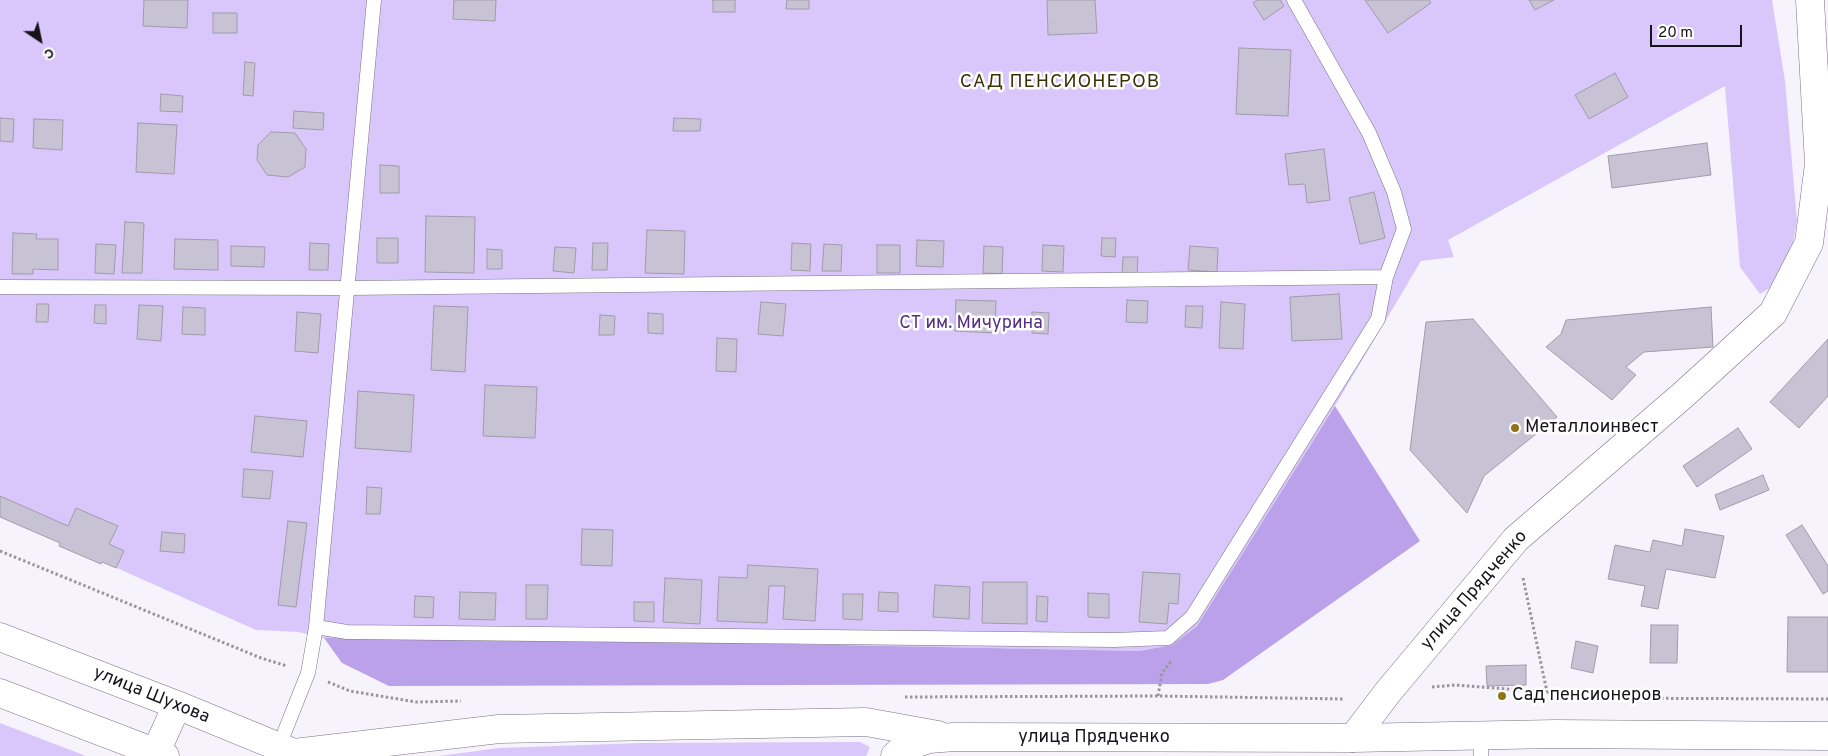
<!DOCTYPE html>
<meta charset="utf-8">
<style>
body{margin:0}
#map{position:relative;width:1828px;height:756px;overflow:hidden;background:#f6f3fd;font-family:Overpass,sans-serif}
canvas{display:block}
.north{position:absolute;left:15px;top:15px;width:50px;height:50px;-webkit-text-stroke:4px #fff;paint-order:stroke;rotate:146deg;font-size:14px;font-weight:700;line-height:20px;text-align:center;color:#16141a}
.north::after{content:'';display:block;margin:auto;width:18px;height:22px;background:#16141a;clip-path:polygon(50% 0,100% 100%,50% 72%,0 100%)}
.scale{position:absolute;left:1650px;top:25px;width:92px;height:22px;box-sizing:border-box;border:2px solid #16141a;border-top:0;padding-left:6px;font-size:15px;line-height:18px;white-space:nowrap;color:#16141a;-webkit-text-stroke:4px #fff;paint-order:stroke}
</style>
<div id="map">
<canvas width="1828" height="756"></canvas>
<div class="north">С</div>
<div class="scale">20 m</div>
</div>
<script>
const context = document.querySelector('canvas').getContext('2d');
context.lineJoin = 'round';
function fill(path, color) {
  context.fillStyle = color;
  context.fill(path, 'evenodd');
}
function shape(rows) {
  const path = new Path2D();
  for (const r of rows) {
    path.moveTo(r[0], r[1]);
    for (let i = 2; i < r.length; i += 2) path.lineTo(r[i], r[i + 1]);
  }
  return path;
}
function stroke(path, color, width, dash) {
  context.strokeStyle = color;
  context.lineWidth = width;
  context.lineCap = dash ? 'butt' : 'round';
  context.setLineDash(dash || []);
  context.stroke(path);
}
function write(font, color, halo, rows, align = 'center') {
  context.font = font + ' Overpass,sans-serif';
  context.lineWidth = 5;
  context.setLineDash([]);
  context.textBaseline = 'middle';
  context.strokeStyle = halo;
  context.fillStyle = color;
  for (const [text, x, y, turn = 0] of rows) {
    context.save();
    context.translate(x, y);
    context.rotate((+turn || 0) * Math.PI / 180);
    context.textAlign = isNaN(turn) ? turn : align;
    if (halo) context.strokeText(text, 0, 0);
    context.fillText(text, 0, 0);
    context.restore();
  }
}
const green = shape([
 [0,0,1772,0,1785,81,1797,221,1790,260,1773,286,1760,294,1740,267,1725,86,1448,240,1454,257,1421,261,1335,406,1197,626,1172,645,1139,651,741,643,324,638,299,632,256,630,0,516],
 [0,723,86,756,0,756],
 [860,742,870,747,866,756,439,756,499,748,641,743]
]);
const forest = shape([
 [1335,406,1420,541,1223,680,1208,684,389,686,342,663,324,638,741,643,1139,651,1172,645,1197,626]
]);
const building = shape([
 [144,0,188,0,187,28,143,26,144,0],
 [454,0,496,0,495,21,453,19,454,0],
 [713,0,735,0,735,12,713,12,713,0],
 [787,0,809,0,809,9,786,9,787,0],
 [1047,0,1095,0,1097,33,1048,35,1047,0],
 [1257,0,1280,0,1284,6,1264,20,1253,3,1257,0],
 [1365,0,1429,0,1431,3,1388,33,1365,0],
 [1529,0,1554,0,1535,10,1529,0],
 [213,13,237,13,237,33,213,33,213,13],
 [1239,48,1291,50,1288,116,1236,114,1239,48],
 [245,62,255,63,253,96,243,95,245,62],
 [1615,73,1628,97,1589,119,1575,95,1615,73],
 [161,94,183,96,182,112,160,111,161,94],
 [294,111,324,113,323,130,293,128,294,111],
 [0,118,14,119,13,142,0,141,0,118],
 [674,118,701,119,700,131,673,131,674,118],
 [34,119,63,120,62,150,33,148,34,119],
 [138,123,177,125,174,174,136,172,138,123],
 [271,132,295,133,306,149,305,167,288,177,267,175,257,160,258,145,271,132],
 [1707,143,1711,175,1612,188,1608,156,1707,143],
 [1324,149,1330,200,1307,203,1305,184,1289,185,1285,154,1324,149],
 [380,165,399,166,399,193,380,193,380,165],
 [1374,192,1385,238,1360,244,1349,198,1374,192],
 [426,216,475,217,474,273,425,272,426,216],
 [125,222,144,223,142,273,122,273,125,222],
 [647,230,685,231,684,274,645,273,647,230],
 [13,233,37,234,36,239,58,239,58,270,33,269,33,274,12,274,13,233],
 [377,238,398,238,398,263,377,263,377,238],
 [1102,238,1116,238,1115,257,1101,256,1102,238],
 [175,239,218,240,218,270,174,269,175,239],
 [917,240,944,241,943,267,916,266,917,240],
 [310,243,329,244,328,270,309,270,310,243],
 [593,243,608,243,607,270,592,270,593,243],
 [792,243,811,244,810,271,791,270,792,243],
 [96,244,116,245,114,274,95,273,96,244],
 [824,244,842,245,841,271,822,271,824,244],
 [877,245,900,245,900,273,877,273,877,245],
 [1043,245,1064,246,1063,272,1042,271,1043,245],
 [231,246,265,247,264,267,231,266,231,246],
 [984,246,1003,247,1002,274,983,273,984,246],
 [1190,246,1218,248,1217,272,1188,270,1190,246],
 [555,247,576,248,574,273,553,271,555,247],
 [487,249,502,250,502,269,487,269,487,249],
 [1123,257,1138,257,1137,274,1122,274,1123,257],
 [1339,294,1342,339,1292,341,1290,297,1339,294],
 [956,300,996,301,995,333,955,331,956,300],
 [1127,300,1148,301,1147,323,1126,322,1127,300],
 [761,302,786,304,783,336,758,334,761,302],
 [1221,302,1245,304,1243,349,1219,348,1221,302],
 [37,304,49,304,48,322,36,322,37,304],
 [95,305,106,305,106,324,94,323,95,305],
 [139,305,163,306,161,341,137,339,139,305],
 [434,306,468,307,465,372,431,370,434,306],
 [1186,306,1203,306,1202,328,1185,327,1186,306],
 [183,307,205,308,205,335,182,334,183,307],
 [1711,307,1713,347,1644,352,1626,367,1636,375,1612,400,1546,347,1561,334,1566,320,1711,307],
 [297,312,321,314,318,353,295,351,297,312],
 [1032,312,1049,313,1048,334,1032,333,1032,312],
 [648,313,663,314,663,334,648,333,648,313],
 [600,315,615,316,614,335,599,335,600,315],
 [1473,319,1557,417,1484,476,1467,513,1410,450,1426,322,1473,319],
 [717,338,737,339,736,372,716,371,717,338],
 [1828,339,1828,396,1799,428,1770,402,1828,339],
 [485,385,537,387,535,438,483,436,485,385],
 [358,391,414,395,411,452,355,448,358,391],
 [255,416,307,421,303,457,251,452,255,416],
 [1738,428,1752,449,1697,487,1683,466,1738,428],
 [244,469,273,471,270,499,242,497,244,469],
 [1763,475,1769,490,1720,510,1715,495,1763,475],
 [367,487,382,488,380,514,366,514,367,487],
 [0,496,68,526,76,508,118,526,109,544,124,551,116,568,102,562,101,564,59,546,60,543,0,517,0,496],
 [288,521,307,523,296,607,278,605,288,521],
 [1802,525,1828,566,1828,591,1823,594,1786,535,1802,525],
 [582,529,613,530,612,566,581,565,582,529],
 [1685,529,1724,536,1715,578,1666,569,1658,609,1641,606,1645,586,1608,579,1615,545,1650,552,1653,540,1682,546,1685,529],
 [162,532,185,534,184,553,160,551,162,532],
 [748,565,818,569,815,621,783,619,785,586,769,586,767,623,717,621,719,577,747,578,748,565],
 [1143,572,1180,574,1178,604,1169,603,1167,624,1139,622,1143,572],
 [665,578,702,580,700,624,663,622,665,578],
 [983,582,1027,582,1027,624,982,623,983,582],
 [526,585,548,585,547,619,526,619,526,585],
 [935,585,970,587,969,619,933,617,935,585],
 [460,592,496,593,495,620,459,619,460,592],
 [879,592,898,593,898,612,878,611,879,592],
 [1088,593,1109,594,1109,618,1088,617,1088,593],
 [843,594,863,594,862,620,843,619,843,594],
 [415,596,434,597,433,618,414,617,415,596],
 [1037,596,1048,597,1047,622,1036,621,1037,596],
 [634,602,654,602,654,622,634,621,634,602],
 [1788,617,1828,617,1828,672,1787,672,1788,617],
 [1651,625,1678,625,1677,663,1650,663,1651,625],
 [1576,641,1598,646,1593,673,1571,668,1576,641],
 [1526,665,1526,685,1487,686,1486,666,1526,665]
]);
const path = shape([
 [0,551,261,658,287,666],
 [1523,578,1547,692],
 [328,682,350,691,416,702,461,701],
 [1432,687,1455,685,1547,692,1574,698,1828,699],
 [1158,696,1162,673,1172,660],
 [905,697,1158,696,1344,699]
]);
const lane = shape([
 [0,287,347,288,1386,277],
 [316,627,347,632,1114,640,1168,638,1192,617,1378,319,1386,277,1404,229,1394,192,1369,133,1294,0],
 [279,746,308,673,316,627,374,0],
 [1481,756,1481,735]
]);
const street = shape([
 [1353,738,1388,692,1516,539,1683,395,1773,313,1809,243,1819,164,1810,0]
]);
const secondary = shape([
 [0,637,177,705,301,756],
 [0,693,165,756],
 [156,752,177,705],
 [294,753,499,729,866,722,938,735],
 [895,756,905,747,929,739,954,737,1353,738,1555,734,1828,736]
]);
const markers = [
 [1515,428,5,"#8e7317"],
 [1502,696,5,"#8e7317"]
];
const parkNames = [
 ["СТ им. Мичурина",971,324]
];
const poiNames = [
 ["Металлоинвест",1525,428],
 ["Сад пенсионеров",1512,696]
];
const streetNames = [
 ["улица Прядченко",1475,591,-49],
 ["улица Шухова",151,696,22],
 ["улица Прядченко",1094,738]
];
const neighbourhoodNames = [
 ["САД ПЕНСИОНЕРОВ",1060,83]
];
fill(green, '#d9c7fb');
fill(forest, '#bba1e9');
fill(building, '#c8c3d4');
stroke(building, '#a19bac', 1);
stroke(lane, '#787382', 15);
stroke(street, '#787382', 29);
stroke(secondary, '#787382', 29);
stroke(path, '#98959d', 3, [2.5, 2.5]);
stroke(lane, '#fff', 14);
stroke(street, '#fff', 28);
stroke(secondary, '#fff', 28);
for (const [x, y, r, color] of markers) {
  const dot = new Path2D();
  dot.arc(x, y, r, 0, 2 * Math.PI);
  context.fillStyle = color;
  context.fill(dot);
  stroke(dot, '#fff', 2);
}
write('18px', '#542f82', '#fff', parkNames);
write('18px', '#16141a', '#fff', poiNames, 'left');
write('18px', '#16141a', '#fff', streetNames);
context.letterSpacing = '1px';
write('19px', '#3c2f04', '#fff', neighbourhoodNames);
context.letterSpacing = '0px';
</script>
